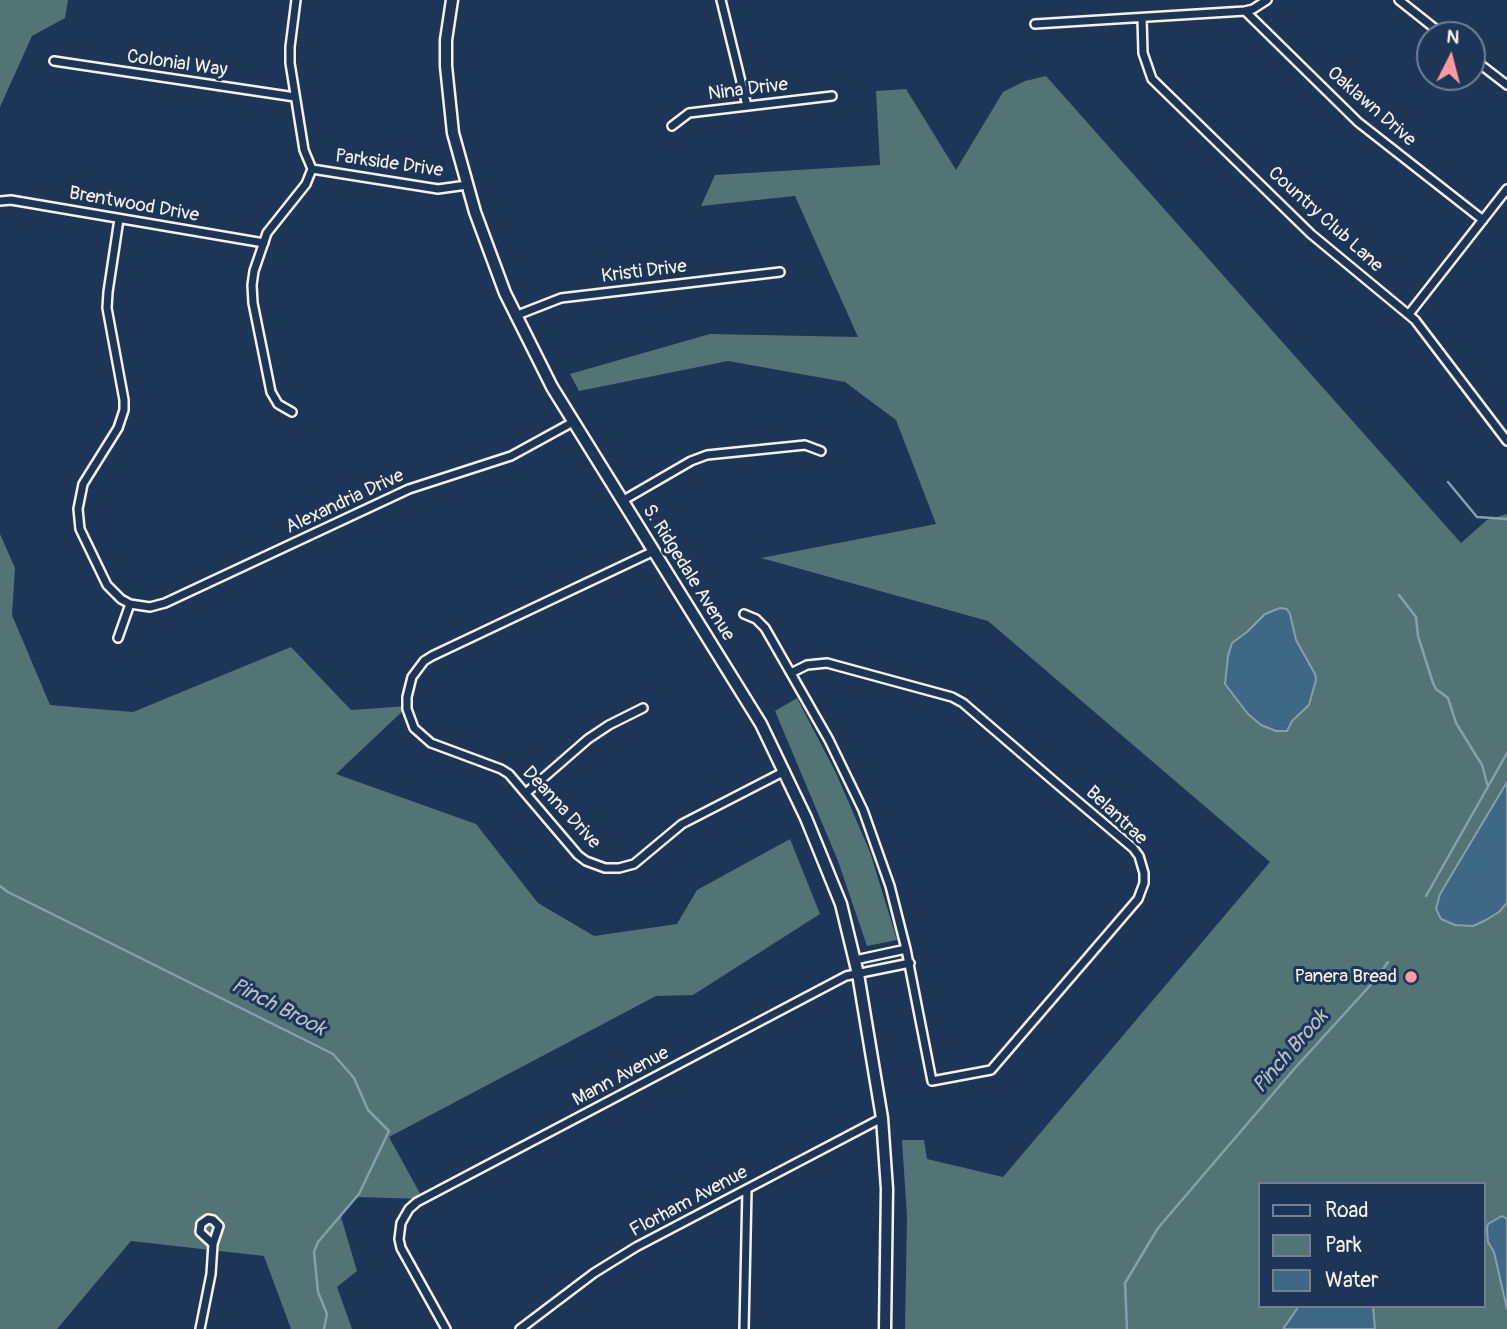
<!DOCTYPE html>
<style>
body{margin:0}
#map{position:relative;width:1507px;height:1329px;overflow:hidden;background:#1d3557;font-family:Pangolin,sans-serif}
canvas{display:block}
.legend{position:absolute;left:1258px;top:1182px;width:228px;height:126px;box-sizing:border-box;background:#1d3557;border:2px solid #738091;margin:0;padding:9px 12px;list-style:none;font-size:21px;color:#f4f1e8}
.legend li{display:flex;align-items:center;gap:14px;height:35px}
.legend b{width:35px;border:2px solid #738091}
.north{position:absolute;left:1416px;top:21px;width:70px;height:70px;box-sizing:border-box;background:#1d3557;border:2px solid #738091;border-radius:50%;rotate:6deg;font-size:19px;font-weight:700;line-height:28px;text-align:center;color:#f4f1e8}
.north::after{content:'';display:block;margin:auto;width:24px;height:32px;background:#ff9aa2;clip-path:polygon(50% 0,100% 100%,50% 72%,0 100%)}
</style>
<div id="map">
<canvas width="1507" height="1329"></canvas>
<ul class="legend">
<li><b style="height:9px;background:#1d3557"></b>Road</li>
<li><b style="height:19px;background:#527474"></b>Park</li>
<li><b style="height:19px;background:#3f6886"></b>Water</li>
</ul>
<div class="north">N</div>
</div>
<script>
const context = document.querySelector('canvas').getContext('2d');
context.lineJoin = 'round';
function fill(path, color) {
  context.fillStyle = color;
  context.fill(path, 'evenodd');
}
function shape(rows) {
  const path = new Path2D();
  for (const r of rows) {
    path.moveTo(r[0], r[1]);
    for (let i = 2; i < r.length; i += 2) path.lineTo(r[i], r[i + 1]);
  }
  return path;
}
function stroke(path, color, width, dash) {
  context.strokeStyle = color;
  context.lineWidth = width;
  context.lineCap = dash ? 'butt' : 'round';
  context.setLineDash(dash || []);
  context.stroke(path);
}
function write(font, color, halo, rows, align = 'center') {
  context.font = font + ' Pangolin,sans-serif';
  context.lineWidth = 6;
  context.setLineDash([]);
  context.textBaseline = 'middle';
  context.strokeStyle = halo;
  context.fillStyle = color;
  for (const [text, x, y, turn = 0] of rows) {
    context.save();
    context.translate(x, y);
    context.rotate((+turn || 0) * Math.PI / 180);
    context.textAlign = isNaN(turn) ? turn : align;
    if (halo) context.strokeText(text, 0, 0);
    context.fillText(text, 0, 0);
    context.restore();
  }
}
const green = shape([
 [0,0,68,0,65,18,32,36,0,107],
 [1046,76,1461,543,1487,520,1507,514,1507,1329,905,1329,907,1217,902,1140,924,1140,927,1159,1003,1177,1270,862,988,621,761,558,936,524,896,420,845,382,728,361,579,391,570,374,710,334,858,337,795,196,701,206,715,175,880,165,876,91,906,89,956,170,1003,92,1025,81],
 [1260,1184,1484,1184,1484,1306,1260,1306],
 [0,534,15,568,12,615,50,705,133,712,291,647,351,710,408,706,336,774,476,824,538,903,594,936,677,924,697,890,790,839,820,914,693,995,656,996,389,1137,423,1199,357,1197,341,1217,357,1271,337,1287,352,1329,291,1329,264,1256,131,1241,57,1329,0,1329],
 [797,698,836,773,870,852,897,940,867,946,838,861,775,711]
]);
const water = shape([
 [1280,608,1287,609,1290,614,1296,640,1315,674,1316,680,1309,705,1292,721,1287,731,1276,731,1261,725,1248,714,1225,684,1228,656,1232,643,1247,632,1265,614,1280,608],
 [1507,782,1507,903,1499,912,1486,920,1473,926,1455,925,1441,919,1436,909,1440,894,1507,782],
 [1502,1216,1507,1219,1507,1309,1494,1252,1488,1242,1487,1228,1488,1224,1502,1216],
 [1299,1306,1373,1306,1375,1329,1283,1329,1299,1306]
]);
const stream = shape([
 [1448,482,1477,517,1507,519],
 [1399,595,1416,617,1418,636,1433,683,1436,689,1448,698,1456,723,1482,765,1488,787],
 [0,886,8,892,333,1054,354,1078,368,1110,389,1131,359,1194,318,1242,314,1252,318,1292,327,1314,324,1329],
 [1426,896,1507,753],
 [1127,1329,1125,1283,1158,1228,1295,1068,1376,979,1388,962]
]);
const minor = shape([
 [296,0,290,47,290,63,304,150,312,169,438,189,467,185],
 [721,0,747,106],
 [1399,0,1443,35],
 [1245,11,1358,122,1483,220],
 [1142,18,1143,53,1152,79,1311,234,1415,320,1507,441],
 [1035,24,1245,11,1253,9,1267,0],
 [1472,58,1507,85],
 [54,61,295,97],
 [672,126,689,113,832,96],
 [0,201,11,200,264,243],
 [119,219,108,292,107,308,124,400,124,410,118,428,83,484,78,509,80,529,107,585,121,599,130,604,150,607,165,603,409,489,511,456,573,422],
 [1409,314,1507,189],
 [515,316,561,298,780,272],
 [292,412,278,404,271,392,253,303,252,285,254,271,267,233,306,184,312,169],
 [622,501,691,461,707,455,805,445,821,451],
 [654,551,432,656,424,661,412,677,407,697,407,709,414,728,431,743,501,769,509,774,578,855,586,861,605,868,619,868,634,864,682,824,785,771],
 [744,614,756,619,765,628,829,740,863,810,890,886,906,949,932,1081,991,1070,1138,899,1144,883,1144,873,1139,856,1133,848,1056,783,963,703,952,697,827,663,807,665,791,673],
 [118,638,130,604],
 [526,793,588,739,609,725,643,708],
 [855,960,906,949],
 [200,1329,211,1274,213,1244,219,1226,213,1220,208,1219,201,1224,200,1232,213,1244],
 [446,1329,401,1248,399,1239,401,1223,409,1209,417,1202,846,976,910,963],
 [520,1329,594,1273,636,1247,882,1118],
 [744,1329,747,1189]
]);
const secondary = shape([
 [452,0,446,40,446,66,453,133,475,212,505,293,552,387,761,724,806,818,841,904,858,974,882,1118,887,1189,885,1329]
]);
const markers = [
 [1411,977,7,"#ff9aa2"]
];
const streetNames = [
 ["Colonial Way",177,64,8],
 ["Nina Drive",748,90,-7],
 ["Oaklawn Drive",1371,107,41],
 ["Parkside Drive",389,164,8],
 ["Brentwood Drive",134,205,10],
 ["Country Club Lane",1325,220,42],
 ["Kristi Drive",644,272,-7],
 ["Alexandria Drive",345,502,-25],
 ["S. Ridgedale Avenue",688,573,58],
 ["Deanna Drive",561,808,47],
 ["Belantrae",1116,816,43],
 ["Mann Avenue",621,1077,-28],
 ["Florham Avenue",689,1202,-28]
];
const poiNames = [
 ["Panera Bread",1397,977]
];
const waterNames = [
 ["Pinch Brook",278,1008,27],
 ["Pinch Brook",1291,1052,-49]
];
fill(green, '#527474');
fill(water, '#3f6886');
stroke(water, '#879fad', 2);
stroke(stream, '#879fad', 2.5);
stroke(minor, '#f4f1e8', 12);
stroke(secondary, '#f4f1e8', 15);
stroke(minor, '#1d3557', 7);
stroke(secondary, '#1d3557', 10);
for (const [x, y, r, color] of markers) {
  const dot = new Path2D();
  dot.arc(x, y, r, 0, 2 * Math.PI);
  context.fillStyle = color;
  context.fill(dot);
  stroke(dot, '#1d3557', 2.5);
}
write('19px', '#f4f1e8', '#1d3557', streetNames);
write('19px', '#f4f1e8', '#1d3557', poiNames, 'right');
write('italic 21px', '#b5c1c6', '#1d3557', waterNames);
</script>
